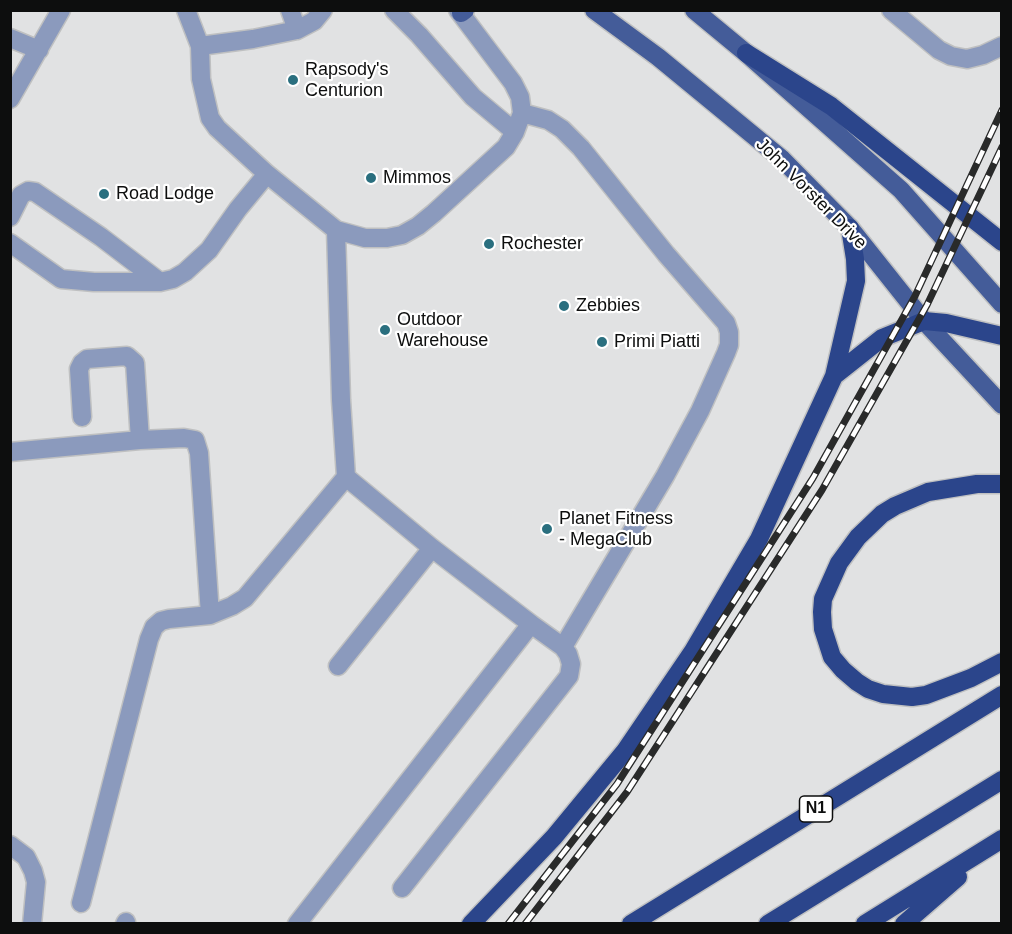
<!DOCTYPE html>
<style>
body{margin:0}
#map{position:relative;width:1012px;height:934px;overflow:hidden;background:#e1e2e3;font-family:Arial,sans-serif}
canvas{display:block}
.frame{position:absolute;inset:0;border:12px solid #0d0e0e;pointer-events:none}
</style>
<div id="map">
<canvas width="1012" height="934"></canvas>
<div class="frame"></div>
</div>
<script>
const context = document.querySelector('canvas').getContext('2d');
context.lineJoin = 'round';
function shape(rows) {
  const path = new Path2D();
  for (const r of rows) {
    path.moveTo(r[0], r[1]);
    for (let i = 2; i < r.length; i += 2) path.lineTo(r[i], r[i + 1]);
  }
  return path;
}
function stroke(path, color, width, dash) {
  context.strokeStyle = color;
  context.lineWidth = width;
  context.lineCap = dash ? 'butt' : 'round';
  context.setLineDash(dash || []);
  context.stroke(path);
}
function write(font, color, halo, rows, align = 'center') {
  context.font = font + ' Arial,sans-serif';
  context.lineWidth = 4.5;
  context.setLineDash([]);
  context.textBaseline = 'middle';
  context.strokeStyle = halo;
  context.fillStyle = color;
  for (const [text, x, y, turn = 0] of rows) {
    context.save();
    context.translate(x, y);
    context.rotate((+turn || 0) * Math.PI / 180);
    context.textAlign = isNaN(turn) ? turn : align;
    if (halo) context.strokeText(text, 0, 0);
    context.fillText(text, 0, 0);
    context.restore();
  }
}
const minor = shape([
 [186,10,200,46,253,39,297,30,314,21,323,10],
 [290,10,297,30],
 [394,10,419,35,473,97,515,132],
 [891,10,939,50,951,56,967,59,983,55,1002,46],
 [10,38,39,50],
 [10,99,61,10],
 [522,113,548,120,562,129,581,148,666,254,726,323,729,332,729,345,726,353,700,411,665,476,563,647],
 [267,174,336,230,365,238,387,238,402,235,418,226,434,213,506,147,515,132,522,113,520,97,513,83,458,10],
 [10,217,21,195,28,191,35,192,101,237,160,282],
 [10,243,61,279,94,282,160,282,173,279,185,272,209,250,238,209,267,174,217,128,210,118,201,79,200,46],
 [82,417,79,369,82,363,87,359,127,356,135,363,140,440],
 [10,452,140,440,184,438,195,440,199,453,210,615],
 [338,666,432,548],
 [10,845,26,857,33,871,36,882,32,924],
 [402,888,569,676,571,664,568,654,563,647,531,624],
 [81,903,149,639,154,627,161,621,169,619,210,615,232,606,245,598,346,477],
 [125,924,126,922],
 [297,924,531,624,432,548,346,477,341,400,336,230]
]);
const major = shape([
 [594,10,658,57,782,159,850,228,924,321,1002,405],
 [694,10,746,53,901,190,1002,304],
 [461,13,465,10]
]);
const highway = shape([
 [746,53,831,106,1002,242],
 [834,376,882,338,924,321,946,323,1002,336],
 [1002,484,977,484,928,492,895,506,882,514,858,537,839,563,823,599,822,612,823,629,832,657,843,670,857,682,868,689,883,694,912,697,926,695,971,678,1002,662],
 [471,924,554,837,625,751,693,651,759,539,834,376,856,281,855,259,850,228],
 [631,924,1002,695],
 [768,924,1002,780],
 [865,924,1002,839],
 [904,924,958,877]
]);
const rail = shape([
 [508,924,617,784,813,478,915,296,1002,110],
 [525,924,627,792,822,490,927,305,1002,147]
]);
const markers = [
 [293,80,6,"#2a6f7f"],
 [371,178,6,"#2a6f7f"],
 [104,194,6,"#2a6f7f"],
 [489,244,6,"#2a6f7f"],
 [564,306,6,"#2a6f7f"],
 [385,330,6,"#2a6f7f"],
 [602,342,6,"#2a6f7f"],
 [547,529,6,"#2a6f7f"]
];
const shields = [
 [816,809,33]
];
const shieldNames = [
 ["N1",816,809]
];
const poiNames = [
 ["Rapsody's",305,70],
 ["Centurion",305,91],
 ["Mimmos",383,178],
 ["Road Lodge",116,194],
 ["Rochester",501,244],
 ["Zebbies",576,306],
 ["Outdoor",397,320],
 ["Warehouse",397,341],
 ["Primi Piatti",614,342],
 ["Planet Fitness",559,519],
 ["- MegaClub",559,540]
];
const streetNames = [
 ["John Vorster Drive",811,194,45]
];
stroke(minor, '#bfc0c1', 21);
stroke(major, '#bfc0c1', 21);
stroke(highway, '#bfc0c1', 21);
stroke(minor, '#8b9abd', 18);
stroke(major, '#445c99', 18);
stroke(highway, '#2b458b', 18);
stroke(rail, '#292a2a', 7);
stroke(rail, '#fff', 4.5, [14]);
for (const [x, y, r, color] of markers) {
  const dot = new Path2D();
  dot.arc(x, y, r, 0, 2 * Math.PI);
  context.fillStyle = color;
  context.fill(dot);
  stroke(dot, '#fff', 2);
}
for (const [x, y, w] of shields) {
  const box = new Path2D();
  box.roundRect(x - w / 2, y - 13, w, 26, 4.5);
  context.fillStyle = '#fff';
  context.fill(box);
  stroke(box, '#0d0e0e', 1.5);
}
write('bold 16px', '#0d0e0e', null, shieldNames);
write('18px', '#0d0e0e', '#fff', poiNames, 'left');
write('18px', '#0d0e0e', '#fff', streetNames);
</script>
